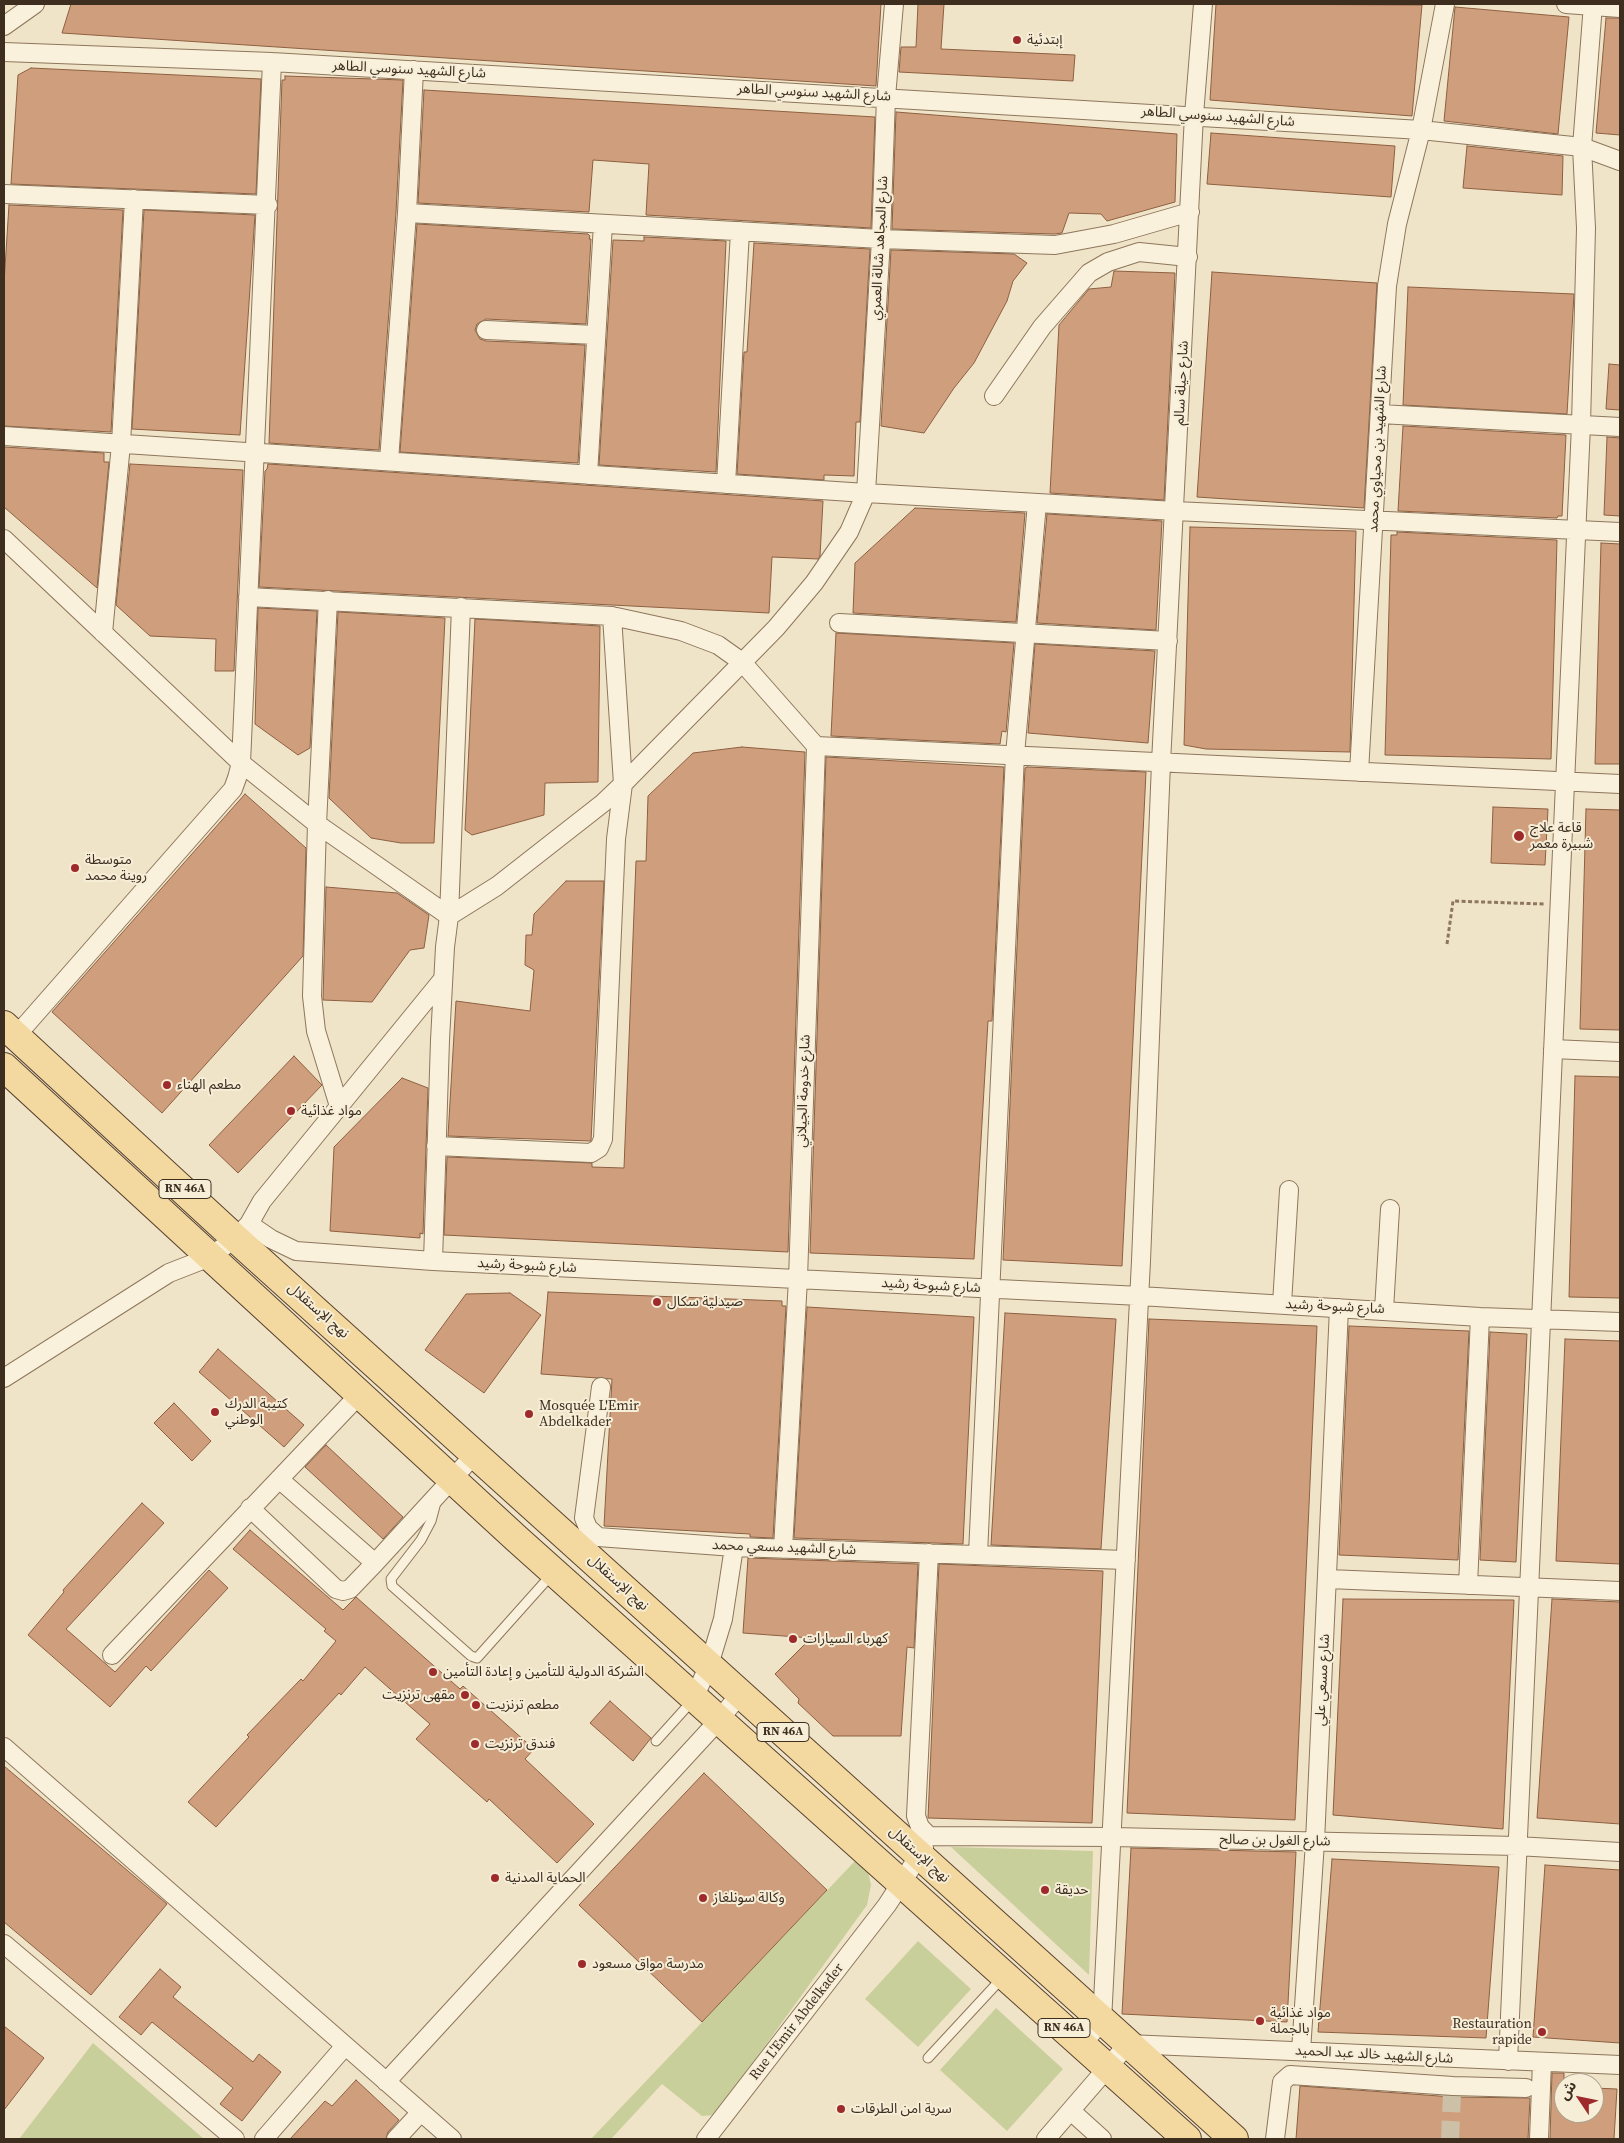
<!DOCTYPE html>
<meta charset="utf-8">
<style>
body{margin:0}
#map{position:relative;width:1624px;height:2143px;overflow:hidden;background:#f0e4c8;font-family:"Source Serif 4","Noto Sans Arabic",serif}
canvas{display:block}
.frame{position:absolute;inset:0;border:5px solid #3d2e20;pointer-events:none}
.north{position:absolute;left:1554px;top:2073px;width:50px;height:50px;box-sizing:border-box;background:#f7eed8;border:1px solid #ada18e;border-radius:50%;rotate:304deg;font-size:14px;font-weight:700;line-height:20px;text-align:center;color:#3d2e20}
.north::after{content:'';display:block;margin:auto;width:18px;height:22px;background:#9e2a2b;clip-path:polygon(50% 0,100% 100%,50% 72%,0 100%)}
</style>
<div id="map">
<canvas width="1624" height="2143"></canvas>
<div class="frame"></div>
<div class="north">ش</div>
</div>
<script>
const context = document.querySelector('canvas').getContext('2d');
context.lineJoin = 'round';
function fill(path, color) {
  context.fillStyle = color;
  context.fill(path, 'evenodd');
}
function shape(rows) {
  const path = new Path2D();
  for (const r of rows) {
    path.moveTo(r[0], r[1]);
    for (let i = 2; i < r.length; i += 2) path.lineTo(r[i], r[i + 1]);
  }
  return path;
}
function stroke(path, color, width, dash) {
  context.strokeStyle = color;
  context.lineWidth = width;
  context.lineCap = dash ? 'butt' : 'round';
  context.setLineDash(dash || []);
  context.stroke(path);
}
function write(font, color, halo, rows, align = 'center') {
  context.font = font + ' "Source Serif 4","Noto Sans Arabic",serif';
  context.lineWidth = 4;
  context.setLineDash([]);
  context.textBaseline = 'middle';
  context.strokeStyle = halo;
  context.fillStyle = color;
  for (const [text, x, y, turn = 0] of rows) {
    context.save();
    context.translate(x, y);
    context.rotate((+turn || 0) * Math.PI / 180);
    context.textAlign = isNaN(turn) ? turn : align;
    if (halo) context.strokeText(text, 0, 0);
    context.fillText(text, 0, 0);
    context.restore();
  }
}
const green = shape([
 [951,1847,1093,1851,1089,1975],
 [855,1861,868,1872,871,1885,867,1905,715,2115,702,2116,662,2084,611,2139,591,2139],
 [918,1941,971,1989,918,2047,865,1999],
 [996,2008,1063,2069,1007,2131,940,2070],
 [93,2043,204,2139,19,2139]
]);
const building = shape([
 [71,4,881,4,876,86,62,33,71,4],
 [918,4,944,4,941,49,1075,55,1073,81,899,72,901,47,916,47,918,4],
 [1216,4,1422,5,1412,116,1210,100,1216,4],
 [1455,7,1569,17,1558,134,1444,121,1455,7],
 [1606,18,1620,18,1620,135,1596,133,1606,18],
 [31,68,261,79,256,194,11,184,18,75,31,68],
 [285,76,403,80,396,212,379,450,269,443,282,80,285,80,285,76],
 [424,90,875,117,871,228,646,215,649,164,593,160,589,212,418,203,424,90],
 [896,112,1177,134,1175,202,1107,221,1101,214,1069,213,1062,233,1054,234,892,229,896,112],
 [1211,133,1395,146,1391,197,1207,184,1211,133],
 [1467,146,1563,156,1562,195,1463,188,1467,146],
 [9,205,123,210,111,432,4,426,4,283,9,205],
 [144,210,255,215,240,435,132,429,144,210],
 [417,224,588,234,590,236,589,239,591,239,586,324,486,319,477,324,475,330,480,339,486,341,585,345,578,463,400,452,417,224],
 [644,237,726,241,716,472,599,465,613,240,644,241,644,237],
 [754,243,870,249,860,422,856,422,854,476,824,475,824,480,737,474,744,352,747,352,754,243],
 [891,250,1014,254,1027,263,1013,281,1007,301,974,363,954,388,924,433,881,426,891,250],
 [1114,271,1175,273,1164,500,1050,493,1059,325,1089,289,1111,287,1114,271],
 [1212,272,1377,283,1364,508,1197,497,1212,272],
 [1408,287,1574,294,1567,414,1403,405,1408,287],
 [1609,364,1620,365,1620,410,1606,409,1609,364],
 [1403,426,1566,435,1562,516,1558,516,1557,518,1398,511,1403,426],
 [1607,437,1620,438,1620,516,1604,515,1607,437],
 [4,447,104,453,104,462,109,462,97,588,4,507,4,447],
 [130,464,243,470,234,671,215,671,216,639,150,636,116,605,130,464],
 [268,464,823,501,820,556,818,559,772,557,769,613,259,587,265,471,267,469,268,464],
 [915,508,1025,513,1016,622,853,613,855,563,915,508],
 [1047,514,1162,521,1156,630,1037,623,1047,514],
 [1190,527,1356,531,1350,752,1206,749,1184,745,1190,527],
 [1397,532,1557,540,1551,759,1385,755,1391,535,1397,535,1397,532],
 [1601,543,1620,544,1620,764,1595,764,1601,543],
 [258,608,317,611,310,748,298,755,255,724,258,608],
 [338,612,445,618,434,843,401,843,371,838,329,798,338,612],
 [475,619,600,626,598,782,545,783,544,815,472,835,465,830,475,619],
 [836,633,1014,643,1006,732,1002,731,1000,744,831,736,836,633],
 [1035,644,1155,651,1148,743,1028,733,1035,644],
 [742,747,805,752,788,1252,444,1235,447,1157,592,1163,592,1167,624,1168,636,861,646,861,648,796,693,753,742,747],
 [826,757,1004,767,992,1021,988,1021,974,1259,810,1253,826,757],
 [1027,767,1146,772,1122,1266,1003,1260,1025,768,1027,767],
 [245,794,306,848,303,956,162,1113,52,1012,245,794],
 [1493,807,1548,809,1545,865,1491,863,1493,807],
 [1586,809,1620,810,1620,1030,1580,1029,1586,809],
 [566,881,604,881,591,1141,448,1136,456,1001,530,1011,534,970,525,965,526,935,532,935,534,914,566,881],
 [326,887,397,893,429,915,424,948,410,950,372,1002,323,1000,326,887],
 [294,1056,322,1085,238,1173,209,1145,294,1056],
 [1575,1076,1620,1077,1620,1298,1569,1297,1575,1076],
 [402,1078,428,1088,423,1234,420,1233,420,1238,330,1231,334,1147,402,1078],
 [548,1292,782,1301,782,1306,786,1306,773,1538,750,1537,750,1534,604,1526,612,1379,541,1374,548,1292],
 [510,1293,541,1315,484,1393,425,1350,466,1294,510,1293],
 [807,1307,974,1317,963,1544,794,1538,807,1307],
 [1005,1313,1116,1319,1101,1549,991,1545,1005,1313],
 [1149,1319,1317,1326,1295,1820,1127,1813,1149,1319],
 [1349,1326,1469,1331,1458,1560,1339,1555,1349,1326],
 [1490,1332,1527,1334,1516,1562,1480,1560,1490,1332],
 [1565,1339,1620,1341,1620,1564,1556,1561,1565,1339],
 [218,1349,304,1425,284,1447,199,1372,218,1349],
 [174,1403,211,1441,192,1461,154,1423,174,1403],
 [326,1445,403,1517,383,1539,305,1467,326,1445],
 [142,1503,164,1523,66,1629,115,1672,209,1570,228,1588,151,1671,146,1666,110,1707,28,1635,64,1592,63,1590,142,1503],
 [250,1530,343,1610,356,1597,460,1689,463,1686,534,1749,525,1759,594,1824,557,1863,489,1799,487,1802,416,1739,430,1724,365,1667,341,1695,339,1693,216,1827,188,1802,249,1737,247,1735,270,1711,301,1679,303,1681,336,1641,324,1631,326,1629,233,1549,250,1530],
 [748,1558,918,1564,914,1648,907,1647,901,1736,833,1736,798,1703,799,1699,775,1674,811,1638,743,1633,748,1558],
 [939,1564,1103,1571,1092,1823,928,1818,939,1564],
 [1343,1599,1514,1600,1503,1829,1333,1815,1343,1599],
 [1552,1599,1620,1602,1620,1824,1537,1818,1552,1599],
 [610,1701,651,1738,633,1761,590,1723,610,1701],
 [4,1766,167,1904,91,1995,4,1922,4,1766],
 [704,1773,827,1890,702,2022,579,1905,704,1773],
 [1131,1848,1296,1852,1287,2022,1122,2014,1131,1848],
 [1332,1859,1499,1867,1486,2038,1318,2032,1332,1859],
 [1545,1865,1620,1870,1620,2043,1533,2037,1545,1865],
 [160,1969,181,1987,173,1997,253,2062,259,2054,281,2072,242,2121,220,2104,233,2088,152,2022,141,2035,119,2017,160,1969],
 [4,2026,44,2058,4,2110,4,2026],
 [1552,2073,1564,2073,1564,2113,1594,2113,1594,2088,1617,2089,1614,2139,1550,2139,1552,2073],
 [356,2080,399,2120,388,2132,386,2139,290,2139,325,2101,332,2106,356,2080],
 [1300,2086,1453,2097,1530,2098,1528,2139,1296,2139,1300,2086]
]);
const streetTunnel = shape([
 [1450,2139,1452,2094]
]);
const path = shape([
 [1447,944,1453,901,1544,904]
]);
const lane = shape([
 [436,1502,431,1521,421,1540,391,1579,392,1586,471,1656,477,1658,552,1574],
 [656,1741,693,1700],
 [928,2058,1003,1977]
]);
const street = shape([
 [1566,4,1620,8],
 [4,26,35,4],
 [4,52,272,62,1421,130,1582,147,1620,161],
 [4,194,268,205],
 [407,213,881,239,1055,245,1114,234,1190,212],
 [486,330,596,335],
 [994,396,1042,327,1089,273,1108,262,1139,252,1188,257],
 [1380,414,1620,427],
 [4,436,866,493,1175,511,1620,532],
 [389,461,407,213,414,70],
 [588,475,603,224],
 [726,484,740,231],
 [4,539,241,763,317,824,449,916,497,886,603,803,623,784,776,628,814,583,849,532,866,493,881,239,886,97,894,4],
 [248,597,612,616,681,631,718,645,742,662,816,746,798,1279,783,1549],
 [328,600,317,824,312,996,316,1031,339,1106],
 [839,623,1168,641],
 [103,633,121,444,134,199],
 [816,746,1620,784],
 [1359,772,1387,286,1397,224,1421,130,1445,4],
 [16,1036,233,789,237,778,241,763,272,62],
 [1553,1049,1620,1052],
 [436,1146,591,1153,599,1148,603,1139,616,839,623,784,612,616],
 [249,1224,271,1239,296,1251,433,1261,1140,1296,1480,1317,1620,1322],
 [433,1261,440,1040,445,947,449,916,461,607],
 [1282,1304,1289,1190],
 [1384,1310,1390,1209],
 [4,1378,169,1273,210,1257,235,1238,249,1224,262,1201,443,979],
 [601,1387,584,1518,588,1528,598,1537,734,1547,1126,1560],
 [279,1479,375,1563],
 [250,1508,336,1589,343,1591,350,1589,375,1563,476,1453],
 [929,1553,916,1816,920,1827,929,1836],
 [978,1554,1015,755,1037,503],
 [1328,1579,1620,1591],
 [1468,1585,1480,1317],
 [112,1655,360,1394],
 [694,1698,709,1665,723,1619,734,1547],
 [4,1747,452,2139],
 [929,1836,1113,1837,1517,1846,1620,1852],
 [4,1944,235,2139],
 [1082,2044,1102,2021,1141,1261,1161,763,1194,115,1203,4],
 [1301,2051,1315,1842,1339,1308],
 [1508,2061,1581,425,1586,228,1582,147,1593,4],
 [386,2082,719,1720,740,1694],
 [1071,2111,1102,2139],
 [264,2139,345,2046],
 [396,2139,421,2112],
 [706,2139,887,1905,924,1848],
 [1046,2139,1128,2044,1620,2065],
 [1275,2139,1282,2082,1290,2075,1453,2086,1526,2088],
 [1539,2139,1542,2062]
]);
const primary = shape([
 [4,1025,235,1238,1234,2139],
 [4,1067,517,1539,1187,2139]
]);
const markers = [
 [1017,40,5,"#9e2a2b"],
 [1519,836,6,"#9e2a2b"],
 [75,868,5,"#9e2a2b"],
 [167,1085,5,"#9e2a2b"],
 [291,1111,5,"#9e2a2b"],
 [657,1302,5,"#9e2a2b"],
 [215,1412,5,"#9e2a2b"],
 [529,1414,5,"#9e2a2b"],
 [793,1639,5,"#9e2a2b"],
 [433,1672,5,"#9e2a2b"],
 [465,1695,5,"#9e2a2b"],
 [476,1705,5,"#9e2a2b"],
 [475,1744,5,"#9e2a2b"],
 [495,1878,5,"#9e2a2b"],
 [1045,1890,5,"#9e2a2b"],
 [703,1898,5,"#9e2a2b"],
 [582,1964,5,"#9e2a2b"],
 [1260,2021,5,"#9e2a2b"],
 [1542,2032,5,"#9e2a2b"],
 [841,2109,5,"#9e2a2b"]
];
const shields = [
 [185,1189,52],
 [783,1732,52],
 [1064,2028,52]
];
const shieldNames = [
 ["RN 46A",185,1189],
 ["RN 46A",783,1732],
 ["RN 46A",1064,2028]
];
const poiNames = [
 ["إبتدئية",1027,40],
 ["قاعة علاج",1530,828],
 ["شبيرة معمر",1530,844],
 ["متوسطة",85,860],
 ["روينة محمد",85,876],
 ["مطعم الهناء",177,1085],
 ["مواد غذائية",301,1111],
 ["صيدلية سكال",667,1302],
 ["كتيبة الدرك",225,1404],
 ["الوطني",225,1420],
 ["Mosquée L'Emir",539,1406],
 ["Abdelkader",539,1422],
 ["كهرباء السيارات",803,1639],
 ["الشركة الدولية للتأمين و إعادة التأمين",443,1672],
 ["مقهى ترنزيت",455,1695,"right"],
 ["مطعم ترنزيت",486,1705],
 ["فندق ترنزيت",485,1744],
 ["الحماية المدنية",505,1878],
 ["حديقة",1055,1890],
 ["وكالة سونلغاز",713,1898],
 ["مدرسة مواق مسعود",592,1964],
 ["مواد غذائية",1270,2013],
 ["بالجملة",1270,2029],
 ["Restauration",1532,2024,"right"],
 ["rapide",1532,2040,"right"],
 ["سرية امن الطرقات",851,2109]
];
const streetNames = [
 ["شارع الشهيد سنوسي الطاهر",409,70,3],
 ["شارع الشهيد سنوسي الطاهر",814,93,3],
 ["شارع الشهيد سنوسي الطاهر",1218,117,4],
 ["شارع المجاهد شالة العمري",880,248,-87],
 ["شارع حيلة سالم",1182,383,-87],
 ["شارع الشهيد بن محياوي محمد",1378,449,-87],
 ["شارع خدومة الجيلاني",804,1091,-88],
 ["شارع شبوحة رشيد",527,1266,3],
 ["شارع شبوحة رشيد",931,1286,3],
 ["شارع شبوحة رشيد",1335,1307,3],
 ["نهج الإستقلال",318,1311,41],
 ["شارع الشهيد مسعي محمد",784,1548,2],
 ["نهج الإستقلال",618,1583,42],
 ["شارع مسعي علي",1323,1680,-87],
 ["شارع الغول بن صالح",1275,1841,1],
 ["نهج الإستقلال",919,1855,42],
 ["Rue L'Emir Abdelkader",797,2022,-52],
 ["شارع الشهيد خالد عبد الحميد",1374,2055,3]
];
fill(green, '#c9cf9b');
fill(building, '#cf9f7d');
stroke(building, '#8d5f41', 1);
stroke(streetTunnel, '#ccc0a6', 18, [18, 9]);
stroke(lane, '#8d765c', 11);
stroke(street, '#8d765c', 20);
stroke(primary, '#5b4430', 30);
stroke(path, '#8d765c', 3, [4, 2.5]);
stroke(lane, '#faf1dc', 9);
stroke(street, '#faf1dc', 18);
stroke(primary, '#f3d9a0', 28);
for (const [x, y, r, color] of markers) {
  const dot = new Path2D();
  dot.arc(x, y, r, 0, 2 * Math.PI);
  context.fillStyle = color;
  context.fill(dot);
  stroke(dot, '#f7eed8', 2);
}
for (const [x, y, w] of shields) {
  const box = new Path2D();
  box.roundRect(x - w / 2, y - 9.5, w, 19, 4);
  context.fillStyle = '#f7eed8';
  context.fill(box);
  stroke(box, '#3d2e20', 1);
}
write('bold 12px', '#3d2e20', null, shieldNames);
write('14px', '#3d2e20', '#f7eed8', poiNames, 'left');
write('14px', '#3d2e20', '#f7eed8', streetNames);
</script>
